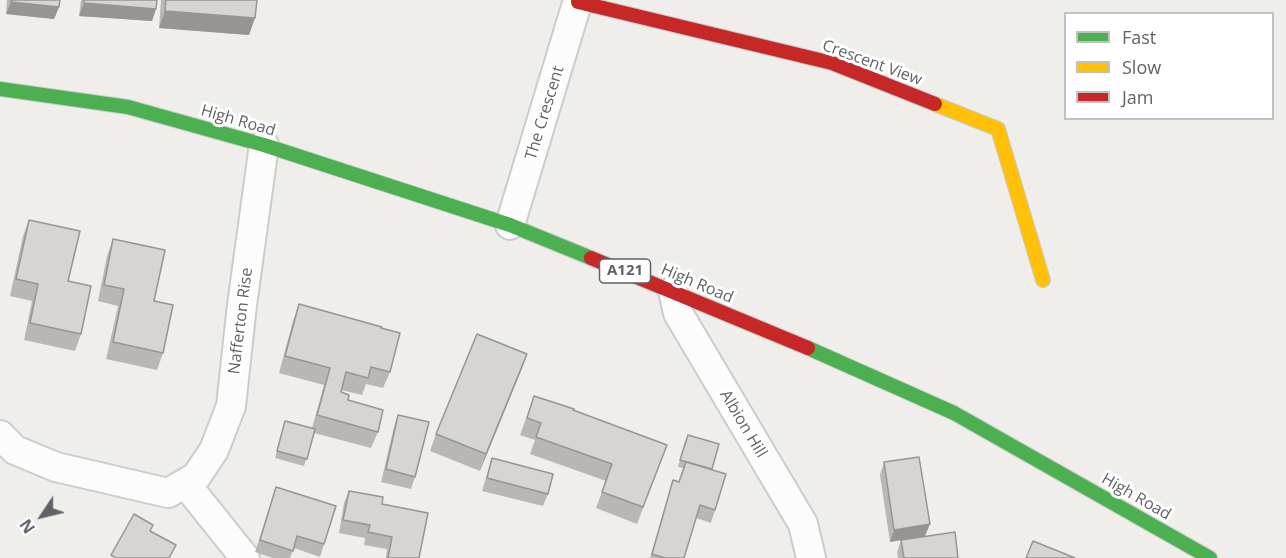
<!DOCTYPE html>
<style>
body{margin:0}
#map{position:relative;width:1286px;height:558px;overflow:hidden;background:#efeeea;font-family:"Open Sans",sans-serif}
canvas{display:block}
.legend{position:absolute;left:1064px;top:12px;width:210px;height:108px;box-sizing:border-box;background:#fff;border:2px solid #bfc1c3;margin:0;padding:8px 10px;list-style:none;font-size:18px;color:#5f6368}
.legend li{display:flex;align-items:center;gap:12px;height:30px}
.legend b{width:30px;border:2px solid #bfc1c3}
.north{position:absolute;left:12px;top:486px;width:60px;height:60px;-webkit-text-stroke:4px #fff;paint-order:stroke;rotate:235deg;font-size:16px;font-weight:700;line-height:24px;text-align:center;color:#5f6368}
.north::after{content:'';display:block;margin:auto;width:21px;height:27px;background:#5f6368;clip-path:polygon(50% 0,100% 100%,50% 72%,0 100%)}
</style>
<div id="map">
<canvas width="1286" height="558"></canvas>
<ul class="legend">
<li><b style="height:8px;background:#4caf50"></b>Fast</li>
<li><b style="height:8px;background:#ffc107"></b>Slow</li>
<li><b style="height:8px;background:#c62828"></b>Jam</li>
</ul>
<div class="north">N</div>
</div>
<script>
const context = document.querySelector('canvas').getContext('2d');
context.lineJoin = 'round';
function shape(rows) {
  const path = new Path2D();
  for (const r of rows) {
    path.moveTo(r[0], r[1]);
    for (let i = 2; i < r.length; i += 2) path.lineTo(r[i], r[i + 1]);
  }
  return path;
}
function stroke(path, color, width, dash) {
  context.strokeStyle = color;
  context.lineWidth = width;
  context.lineCap = dash ? 'butt' : 'round';
  context.setLineDash(dash || []);
  context.stroke(path);
}
function fill(path, color) {
  context.fillStyle = color;
  context.fill(path, 'evenodd');
}
function write(font, color, halo, rows, align = 'center') {
  context.font = font + ' "Open Sans",sans-serif';
  context.lineWidth = 6;
  context.setLineDash([]);
  context.textBaseline = 'middle';
  context.strokeStyle = halo;
  context.fillStyle = color;
  for (const [text, x, y, turn = 0] of rows) {
    context.save();
    context.translate(x, y);
    context.rotate((+turn || 0) * Math.PI / 180);
    context.textAlign = isNaN(turn) ? turn : align;
    if (halo) context.strokeText(text, 0, 0);
    context.fillText(text, 0, 0);
    context.restore();
  }
}
const street = shape([
 [510,225,578,0],
 [673,291,678,313,803,524,811,558],
 [0,435,15,450,56,467,168,493,196,477,214,450,231,406,242,305,264,145],
 [185,483,245,558]
]);
const fast = shape([
 [0,89,128,107,264,145,510,225,591,258],
 [808,348,954,413,1210,558]
]);
const slow = shape([
 [935,104,998,129,1043,280]
]);
const jam = shape([
 [578,2,832,63,935,104],
 [591,258,808,348]
]);
const wall = shape([
 [7,0,60,0,59,7,54,19,6,14],
 [81,0,157,0,152,21,79,16],
 [161,0,257,0,255,18,249,35,159,28],
 [29,220,68,281,81,334,75,351,24,340,32,301,10,296,23,236],
 [113,239,154,301,163,353,157,370,106,359,118,306,98,301,107,256],
 [299,304,381,328,390,372,383,388,366,384,362,395,341,390,341,392,378,432,371,448,314,433,304,466,275,458,285,421,312,428,324,385,279,373,293,321],
 [527,354,480,471,430,451,436,434],
 [534,396,667,445,637,524,596,508,606,481,530,454,535,440,520,435],
 [398,415,415,477,411,489,381,482,394,427],
 [685,441,711,470,715,510,711,523,696,518,684,558,650,558,673,480,679,482,683,468,678,467],
 [492,458,548,494,543,506,482,491],
 [884,462,925,536,958,558,898,558,897,552,901,540,890,542,880,475],
 [276,487,324,544,320,557,294,548,290,558,273,558,255,552],
 [349,491,382,504,419,558,386,558,387,549,364,545,365,538,339,533,344,503]
]);
const shadedWall = shape([
 [11,2,59,7,54,19,6,14],
 [84,3,156,9,152,21,79,16],
 [165,11,255,18,249,35,159,28],
 [527,354,521,371,480,471,486,454],
 [930,524,925,536,890,542,894,530]
]);
const building = shape([
 [11,0,60,0,59,7,11,2,11,0],
 [84,0,157,0,156,9,84,3,84,0],
 [166,0,257,0,255,18,165,11,166,0],
 [29,220,80,231,68,281,91,286,81,334,30,323,38,284,16,279,29,220],
 [113,239,165,250,154,301,173,305,163,353,113,342,124,289,104,285,113,239],
 [299,304,382,327,381,328,400,333,390,372,371,367,368,378,346,372,341,392,349,395,348,400,383,410,378,432,317,415,330,368,285,356,299,304],
 [477,334,527,354,486,454,436,434,477,334],
 [534,396,574,409,573,410,667,445,643,507,602,492,612,464,536,437,541,423,527,418,534,396],
 [398,415,429,422,415,477,386,469,398,415],
 [285,421,315,429,307,459,277,451,285,421],
 [688,435,719,444,712,469,680,460,688,435],
 [919,457,930,524,894,530,884,462,919,457],
 [492,458,553,474,548,494,487,478,492,458],
 [686,462,726,474,715,510,700,505,684,558,665,558,652,554,673,480,679,482,686,462],
 [276,487,336,506,324,544,297,536,293,551,260,540,276,487],
 [349,491,383,497,382,504,428,513,419,558,388,558,392,537,368,532,370,525,343,520,349,491],
 [134,514,153,525,150,531,176,545,169,558,116,558,111,555,134,514],
 [955,532,958,558,904,558,901,540,955,532],
 [1033,541,1075,558,1026,558,1033,541]
]);
const shields = [
 [625,271,51]
];
const shieldNames = [
 ["A121",625,271]
];
const streetNames = [
 ["Crescent View",872,63,20],
 ["The Crescent",545,113,-73],
 ["High Road",238,121,16],
 ["High Road",697,284,23],
 ["Nafferton Rise",241,321,-83],
 ["Albion Hill",743,424,59],
 ["High Road",1136,497,30]
];
stroke(street, '#cbcccc', 32);
stroke(fast, '#cacacb', 16);
stroke(slow, '#cacacb', 16);
stroke(jam, '#cacacb', 16);
stroke(street, '#fdfcfc', 28);
stroke(fast, '#4caf50', 14);
stroke(slow, '#ffc107', 14);
stroke(jam, '#c62828', 14);
fill(wall, '#b8b7b5');
fill(shadedWall, '#969594');
fill(building, '#d6d5d3');
stroke(building, '#969594', 1.5);
for (const [x, y, w] of shields) {
  const box = new Path2D();
  box.roundRect(x - w / 2, y - 12, w, 24, 4.5);
  context.fillStyle = '#fff';
  context.fill(box);
  stroke(box, '#5f6368', 1.5);
}
write('bold 15px', '#5f6368', null, shieldNames);
write('16px', '#5f6368', '#fff', streetNames);
</script>
